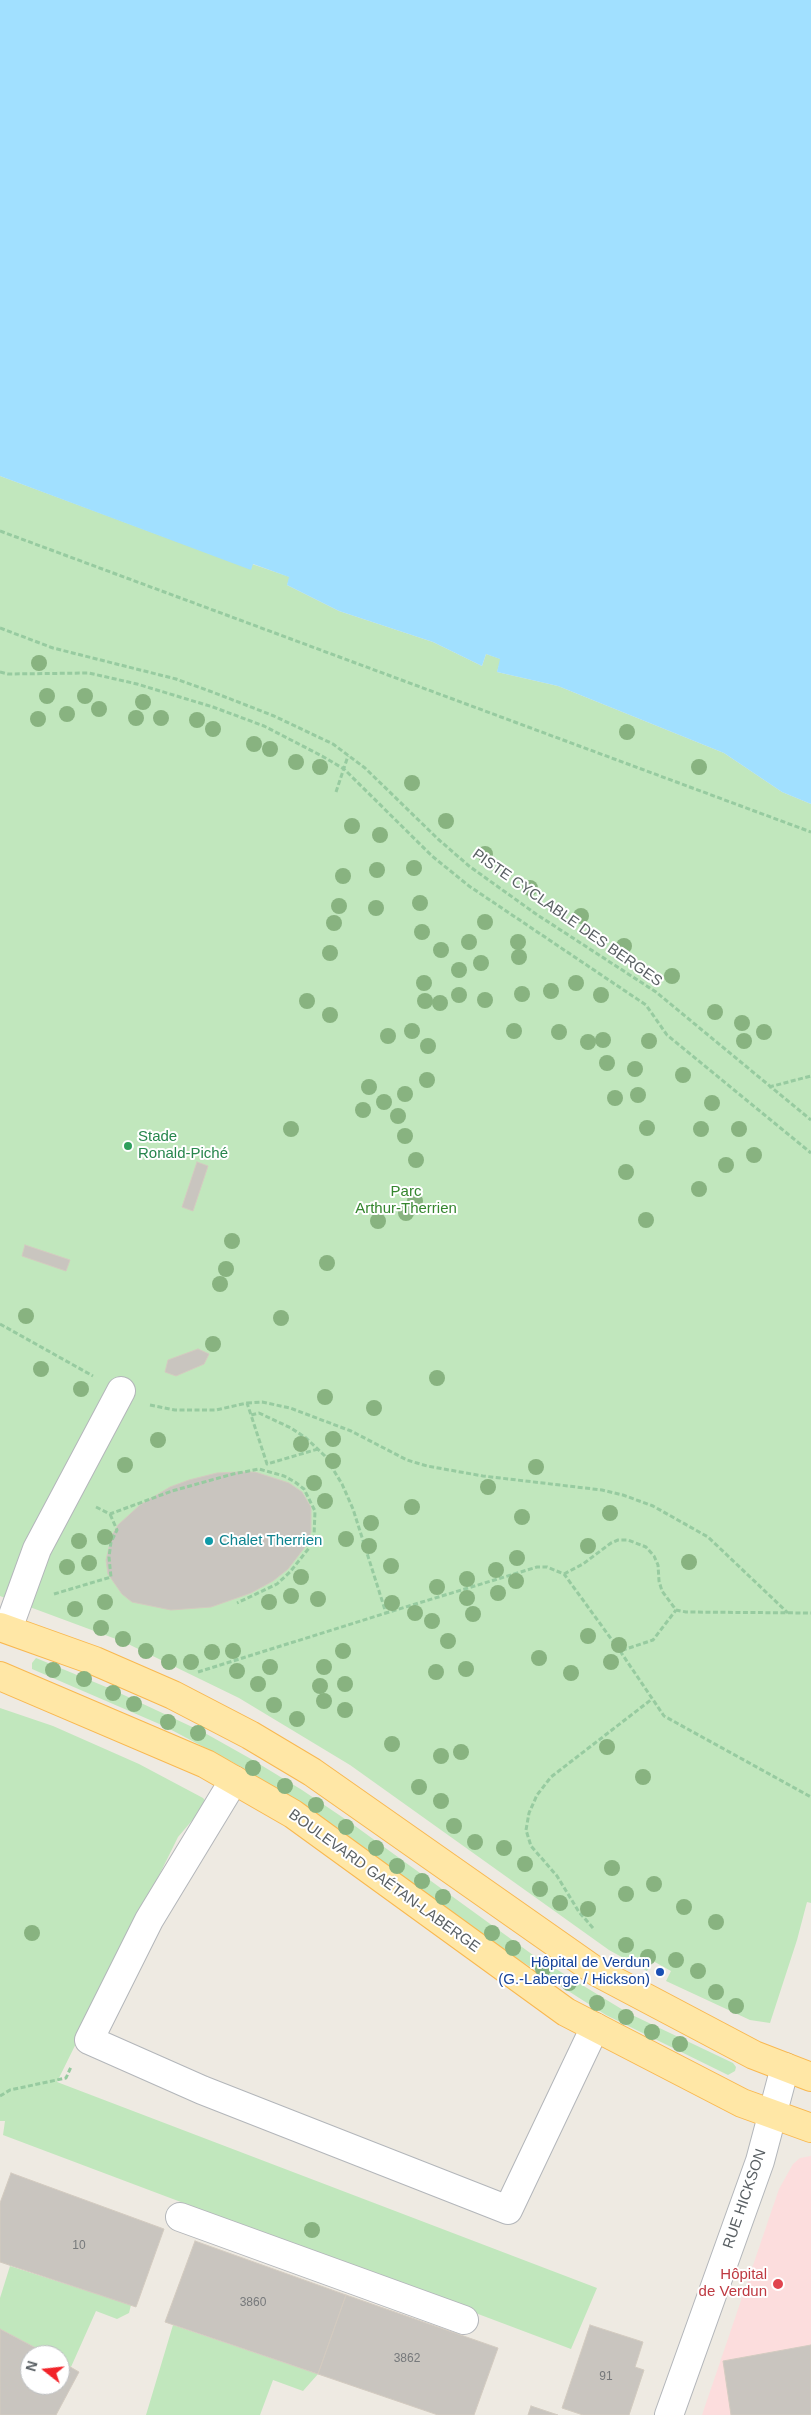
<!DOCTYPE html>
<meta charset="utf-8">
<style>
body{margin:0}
#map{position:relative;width:811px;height:2415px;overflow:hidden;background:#eeeae2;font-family:Helvetica,sans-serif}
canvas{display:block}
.north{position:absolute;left:20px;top:2345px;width:50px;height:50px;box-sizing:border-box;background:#fff;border:1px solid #bdbfc1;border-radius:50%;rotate:286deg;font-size:14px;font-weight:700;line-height:20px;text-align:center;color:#5a6064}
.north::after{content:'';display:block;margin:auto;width:18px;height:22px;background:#f2242a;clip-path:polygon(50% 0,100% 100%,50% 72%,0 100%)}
</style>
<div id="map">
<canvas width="811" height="2415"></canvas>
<div class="north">N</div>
</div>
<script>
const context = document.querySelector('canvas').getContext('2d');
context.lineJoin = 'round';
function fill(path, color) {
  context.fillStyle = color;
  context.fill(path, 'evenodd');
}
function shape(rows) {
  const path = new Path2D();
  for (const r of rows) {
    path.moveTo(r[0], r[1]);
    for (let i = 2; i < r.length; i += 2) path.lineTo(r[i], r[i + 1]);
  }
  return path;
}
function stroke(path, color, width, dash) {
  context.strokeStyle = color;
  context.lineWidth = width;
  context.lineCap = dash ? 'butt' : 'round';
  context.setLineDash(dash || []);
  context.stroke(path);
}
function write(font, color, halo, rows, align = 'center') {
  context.font = font + ' Helvetica,sans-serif';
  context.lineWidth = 4;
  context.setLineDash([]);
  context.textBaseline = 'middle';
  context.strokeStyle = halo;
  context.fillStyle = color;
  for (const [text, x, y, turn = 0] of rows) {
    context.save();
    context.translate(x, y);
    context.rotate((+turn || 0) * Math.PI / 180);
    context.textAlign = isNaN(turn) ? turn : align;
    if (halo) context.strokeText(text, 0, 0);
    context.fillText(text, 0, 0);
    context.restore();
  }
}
const medical = shape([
 [811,2156,811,2415,702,2415,779,2189,793,2164,800,2158]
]);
const green = shape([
 [0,476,251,569,252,564,290,577,287,585,339,611,433,642,482,666,486,654,501,659,497,672,558,686,724,753,782,792,811,804,811,1903,807,1902,797,1940,770,2023,750,2020,666,1981,671,1971,653,1961,647,1971,609,1950,350,1765,239,1698,124,1642,0,1596],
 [36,1658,111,1689,203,1732,251,1759,302,1790,351,1823,533,1955,628,2013,733,2063,736,2067,735,2071,728,2075,606,2015,510,1954,303,1804,234,1763,164,1726,32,1669,32,1663],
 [0,1708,53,1726,139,1764,203,1798,207,1803,178,1837,57,2082,597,2288,571,2349,3,2135,5,2121,0,2121],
 [10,2266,131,2305,129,2313,117,2319,96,2311,71,2367,60,2361,60,2355,49,2355,0,2329,0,2298],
 [173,2325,318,2374,303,2391,273,2380,260,2415,146,2415]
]);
const water = shape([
 [0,0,811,0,811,804,782,792,724,753,558,686,497,672,500,659,486,654,482,666,433,642,339,611,287,585,289,577,253,564,251,570,0,476]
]);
const building = shape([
 [197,1162,208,1166,193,1211,182,1207,197,1162],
 [25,1245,70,1260,66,1271,22,1256,25,1245],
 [198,1349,209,1354,204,1364,176,1376,165,1372,168,1360,198,1349],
 [239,1472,255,1472,289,1483,302,1492,311,1507,311,1532,305,1547,288,1569,273,1581,251,1593,211,1607,171,1610,132,1602,122,1594,108,1574,106,1560,112,1535,118,1525,140,1505,170,1487,189,1480,217,1473,239,1472],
 [11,2173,164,2229,136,2307,0,2262,0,2203,11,2173],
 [195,2241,346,2295,318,2374,165,2322,195,2241],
 [346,2295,498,2348,474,2415,438,2415,318,2374,346,2295],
 [590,2325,643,2342,635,2367,644,2370,629,2415,583,2415,562,2408,590,2325],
 [0,2329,49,2355,30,2355,30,2385,60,2385,60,2361,79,2372,56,2415,0,2415,0,2329],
 [811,2345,811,2415,731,2415,723,2361,811,2345],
 [531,2406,558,2415,528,2415,531,2406]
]);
const path = shape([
 [0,531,811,832],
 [0,628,53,648,176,679,215,693,274,716,333,744,365,768,438,839,469,866,536,914,656,992,811,1120],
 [0,672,8,674,89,673,137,684,213,707,264,726,322,756,344,769,432,856,469,886,646,1005,667,1035,811,1153],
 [336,792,348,756],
 [769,1087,811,1076],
 [0,1324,93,1376],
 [247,1403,262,1402,290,1408,351,1431,407,1460,427,1466,483,1476,602,1490,623,1495,653,1506,708,1537,788,1613],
 [150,1405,175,1410,216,1410,247,1403,251,1415],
 [318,1449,267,1464,251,1415,259,1413,291,1428,306,1438,325,1456,342,1484,353,1509,386,1613,537,1567,547,1567,564,1574,620,1651,653,1640,676,1610],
 [96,1507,110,1514,172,1491,233,1474,259,1469,284,1476,295,1482,304,1489,315,1511,314,1536,309,1548,290,1572,277,1584,237,1603],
 [564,1574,583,1564,611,1543,618,1540,628,1540,646,1547,654,1556,658,1565,659,1581,662,1591,676,1610,686,1612,811,1613],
 [54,1594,111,1577,109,1557,111,1542,117,1530,110,1514],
 [620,1651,664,1716,811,1797],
 [198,1672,386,1613],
 [593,1928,579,1912,557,1876,531,1846,526,1830,529,1813,537,1795,551,1777,652,1699],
 [0,2096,10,2090,66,2078,71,2067]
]);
const minor = shape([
 [8,1629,37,1549,121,1391],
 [234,1780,149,1920,89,2040,202,2090,508,2210,595,2027],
 [180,2217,464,2320],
 [669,2415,760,2161,785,2067]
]);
const major = shape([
 [0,1627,95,1661,173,1695,250,1735,312,1772,597,1972,754,2055,811,2077],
 [0,1676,206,1764,293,1814,566,2012,742,2103,811,2128]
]);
const trees = [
 [39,663],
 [47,696],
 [85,696],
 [143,702],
 [99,709],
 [67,714],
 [136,718],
 [161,718],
 [38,719],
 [197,720],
 [213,729],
 [627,732],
 [254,744],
 [270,749],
 [296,762],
 [320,767],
 [699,767],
 [412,783],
 [446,821],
 [352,826],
 [380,835],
 [485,854],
 [414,868],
 [377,870],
 [343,876],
 [530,888],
 [420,903],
 [339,906],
 [376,908],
 [581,916],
 [485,922],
 [334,923],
 [422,932],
 [469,942],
 [518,942],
 [624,946],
 [441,950],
 [330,953],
 [519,957],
 [481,963],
 [459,970],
 [672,976],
 [424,983],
 [576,983],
 [551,991],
 [522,994],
 [459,995],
 [601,995],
 [485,1000],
 [307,1001],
 [425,1001],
 [440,1003],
 [715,1012],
 [330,1015],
 [742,1023],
 [412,1031],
 [514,1031],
 [559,1032],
 [764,1032],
 [388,1036],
 [603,1040],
 [649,1041],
 [744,1041],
 [588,1042],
 [428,1046],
 [607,1063],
 [635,1069],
 [683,1075],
 [427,1080],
 [369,1087],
 [405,1094],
 [638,1095],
 [615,1098],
 [384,1102],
 [712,1103],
 [363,1110],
 [398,1116],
 [647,1128],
 [291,1129],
 [701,1129],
 [739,1129],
 [405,1136],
 [754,1155],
 [416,1160],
 [726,1165],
 [626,1172],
 [699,1189],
 [415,1201],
 [406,1213],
 [646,1220],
 [378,1221],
 [232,1241],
 [327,1263],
 [226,1269],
 [220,1284],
 [26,1316],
 [281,1318],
 [213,1344],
 [41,1369],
 [437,1378],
 [81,1389],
 [325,1397],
 [374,1408],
 [333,1439],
 [158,1440],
 [301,1444],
 [333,1461],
 [125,1465],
 [536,1467],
 [314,1483],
 [488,1487],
 [325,1501],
 [412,1507],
 [610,1513],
 [522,1517],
 [371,1523],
 [105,1537],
 [346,1539],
 [79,1541],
 [369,1546],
 [588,1546],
 [517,1558],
 [689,1562],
 [89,1563],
 [391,1566],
 [67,1567],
 [496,1570],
 [301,1577],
 [467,1579],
 [516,1581],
 [437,1587],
 [498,1593],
 [291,1596],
 [467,1598],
 [318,1599],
 [105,1602],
 [269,1602],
 [392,1603],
 [75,1609],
 [415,1613],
 [473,1614],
 [432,1621],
 [101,1628],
 [588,1636],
 [123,1639],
 [448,1641],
 [619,1645],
 [146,1651],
 [233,1651],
 [343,1651],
 [212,1652],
 [539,1658],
 [169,1662],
 [191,1662],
 [611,1662],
 [270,1667],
 [324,1667],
 [466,1669],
 [53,1670],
 [237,1671],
 [436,1672],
 [571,1673],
 [84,1679],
 [258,1684],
 [345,1684],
 [320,1686],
 [113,1693],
 [324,1701],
 [134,1704],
 [274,1705],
 [345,1710],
 [297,1719],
 [168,1722],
 [198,1733],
 [392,1744],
 [607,1747],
 [461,1752],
 [441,1756],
 [253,1768],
 [643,1777],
 [285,1786],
 [419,1787],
 [441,1801],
 [316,1805],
 [454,1826],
 [346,1827],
 [475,1842],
 [376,1848],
 [504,1848],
 [525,1864],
 [397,1866],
 [612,1868],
 [422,1881],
 [654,1884],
 [540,1889],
 [626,1894],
 [443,1897],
 [560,1903],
 [684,1907],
 [588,1909],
 [716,1922],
 [32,1933],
 [492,1933],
 [626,1945],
 [513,1948],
 [648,1957],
 [676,1960],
 [543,1969],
 [698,1971],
 [569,1983],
 [716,1992],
 [597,2003],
 [736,2006],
 [626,2017],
 [652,2032],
 [680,2044],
 [312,2230]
];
const markers = [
 [128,1146,5,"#2e9e5b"],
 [209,1541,5,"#0f9aa8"],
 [660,1972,5,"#1a4fb4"],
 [778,2284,6,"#e0444e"]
];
const numberNames = [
 ["10",79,2246],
 ["3860",253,2303],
 ["3862",407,2359],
 ["91",606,2377]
];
const streetNames = [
 ["PISTE CYCLABLE DES BERGES",567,918,35],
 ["BOULEVARD GAÉTAN-LABERGE",384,1881,36],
 ["RUE HICKSON",745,2199,-71]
];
const leisureNames = [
 ["Stade",138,1137],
 ["Ronald-Piché",138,1154]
];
const parkNames = [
 ["Parc",406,1192],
 ["Arthur-Therrien",406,1209]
];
const cultureNames = [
 ["Chalet Therrien",219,1541]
];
const transitNames = [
 ["Hôpital de Verdun",650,1963],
 ["(G.-Laberge / Hickson)",650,1980]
];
const healthNames = [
 ["Hôpital",767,2275],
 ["de Verdun",767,2292]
];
fill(medical, '#fcdddd');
fill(green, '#c1e7bd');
fill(water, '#a1e0ff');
fill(building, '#c9c5bf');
stroke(building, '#d3cbc0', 1);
stroke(minor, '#b3b6ba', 30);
stroke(major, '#f9b850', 30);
stroke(path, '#97cba0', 3, [5, 2.5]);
stroke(minor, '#fff', 28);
stroke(major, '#ffe7a6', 28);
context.fillStyle = '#88b380';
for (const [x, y] of trees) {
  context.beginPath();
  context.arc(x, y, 8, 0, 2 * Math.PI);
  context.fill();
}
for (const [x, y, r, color] of markers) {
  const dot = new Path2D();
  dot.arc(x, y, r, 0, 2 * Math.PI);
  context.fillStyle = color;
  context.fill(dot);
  stroke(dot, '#fff', 2);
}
write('12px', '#76797b', null, numberNames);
write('15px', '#5a6064', '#fff', streetNames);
write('15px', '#27864d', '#fff', leisureNames, 'left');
write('15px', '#35862f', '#fff', parkNames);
write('15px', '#0d838f', '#fff', cultureNames, 'left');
write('15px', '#164399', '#fff', transitNames, 'right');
write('15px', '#be3a42', '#fff', healthNames, 'right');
</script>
